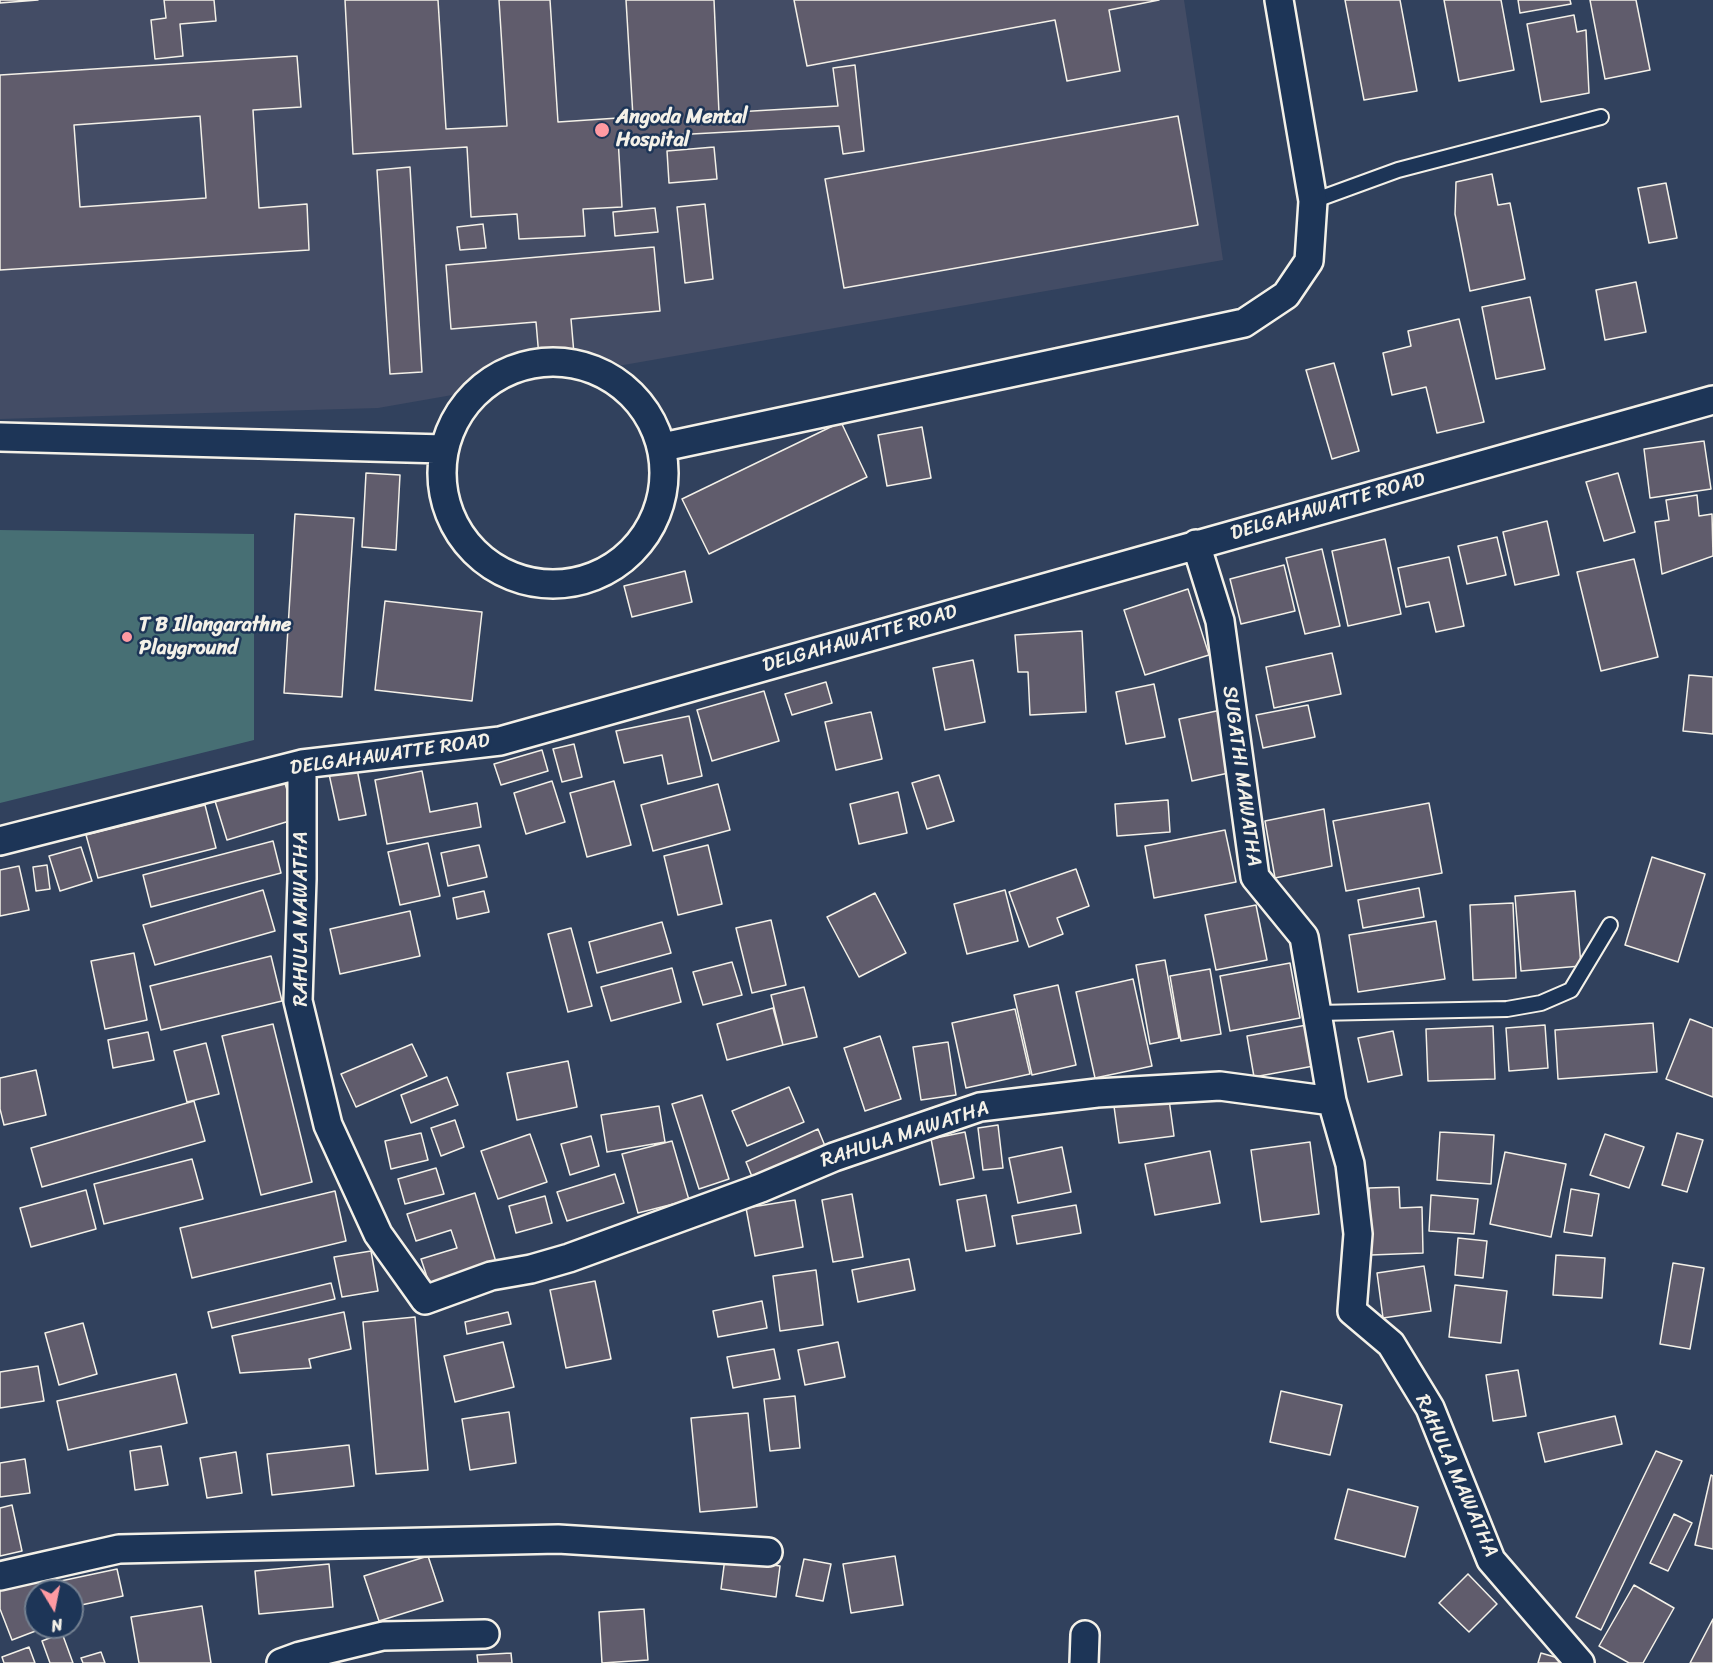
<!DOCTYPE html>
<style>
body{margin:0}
#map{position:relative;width:1713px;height:1663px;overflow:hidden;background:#31415d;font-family:Sriracha,sans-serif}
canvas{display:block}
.north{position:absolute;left:24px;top:1579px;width:60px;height:60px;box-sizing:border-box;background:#1d3557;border:2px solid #738091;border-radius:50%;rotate:170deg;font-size:16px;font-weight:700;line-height:24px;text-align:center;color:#f4f1e8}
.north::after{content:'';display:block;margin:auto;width:21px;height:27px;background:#ff9aa2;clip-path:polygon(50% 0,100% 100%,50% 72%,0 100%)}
</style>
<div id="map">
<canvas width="1713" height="1663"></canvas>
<div class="north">N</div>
</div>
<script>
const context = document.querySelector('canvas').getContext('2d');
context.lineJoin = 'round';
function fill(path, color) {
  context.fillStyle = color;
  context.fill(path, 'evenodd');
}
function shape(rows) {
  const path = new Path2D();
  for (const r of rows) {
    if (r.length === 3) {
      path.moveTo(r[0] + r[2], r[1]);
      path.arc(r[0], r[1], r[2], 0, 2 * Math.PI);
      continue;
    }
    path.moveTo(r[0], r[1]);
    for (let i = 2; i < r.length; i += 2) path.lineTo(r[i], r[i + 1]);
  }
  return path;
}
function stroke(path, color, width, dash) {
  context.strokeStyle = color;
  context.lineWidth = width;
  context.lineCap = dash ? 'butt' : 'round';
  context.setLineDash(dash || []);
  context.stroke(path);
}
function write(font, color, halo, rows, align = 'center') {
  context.font = font + ' Sriracha,sans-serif';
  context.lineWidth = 5;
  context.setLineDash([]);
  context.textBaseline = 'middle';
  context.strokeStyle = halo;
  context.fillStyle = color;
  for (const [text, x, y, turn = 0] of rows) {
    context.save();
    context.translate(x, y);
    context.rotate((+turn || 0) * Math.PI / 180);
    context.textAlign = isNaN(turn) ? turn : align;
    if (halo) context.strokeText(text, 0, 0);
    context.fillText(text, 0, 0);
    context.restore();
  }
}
const built = shape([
 [0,0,1184,0,1223,260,378,408,0,419]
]);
const green = shape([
 [0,530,254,534,254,740,0,803]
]);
const building = shape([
 [0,0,38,0,0,3,0,0],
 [164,0,214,0,216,21,180,24,183,56,155,59,151,20,166,18,164,0],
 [345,0,438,0,446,129,507,126,499,0,550,0,558,122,633,117,626,0,714,0,719,113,838,106,833,68,855,65,864,151,843,154,839,126,618,138,622,207,583,209,585,236,519,239,517,214,471,217,467,147,353,154,345,0],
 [794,0,1159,0,1109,10,1120,71,1067,81,1055,20,807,66,794,0],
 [1345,0,1400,0,1417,91,1364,100,1345,0],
 [1444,0,1501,0,1514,70,1459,81,1444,0],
 [1518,0,1570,0,1571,4,1520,13,1518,0],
 [1590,0,1636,0,1650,70,1605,79,1590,0],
 [1574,15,1577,32,1586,30,1589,93,1541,102,1527,24,1574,15],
 [297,56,301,107,253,110,259,208,307,204,309,250,0,270,0,75,297,56],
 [200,116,206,198,80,207,74,125,200,116],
 [1178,116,1198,225,844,288,825,179,1178,116],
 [714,147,717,179,669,183,667,151,714,147],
 [410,167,422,372,390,374,377,170,410,167],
 [1492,174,1498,205,1510,203,1525,279,1470,291,1455,214,1456,182,1492,174],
 [1666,183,1677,238,1649,243,1638,188,1666,183],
 [705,204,713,279,685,283,677,207,705,204],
 [655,208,658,232,615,236,613,212,655,208],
 [483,224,486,248,460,250,457,227,483,224],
 [654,247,660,311,571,319,574,354,539,357,536,322,451,329,446,265,654,247],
 [1636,282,1646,332,1605,340,1596,290,1636,282],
 [1530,297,1545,369,1496,379,1482,307,1530,297],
 [1459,319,1484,422,1437,433,1426,387,1392,395,1383,353,1411,346,1408,331,1459,319],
 [1334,363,1359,451,1332,459,1306,370,1334,363],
 [841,422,867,477,709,554,682,499,841,422],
 [922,427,931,478,887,486,878,435,922,427],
 [1704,441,1711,489,1650,498,1644,449,1704,441],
 [366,473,400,475,396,550,362,547,366,473],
 [1618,473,1635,532,1604,541,1586,482,1618,473],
 [1697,495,1699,516,1712,514,1713,556,1662,574,1655,522,1669,520,1666,500,1697,495],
 [295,514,354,518,342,697,284,693,295,514],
 [1547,521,1559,575,1515,585,1503,532,1547,521],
 [1497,537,1506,575,1467,584,1458,546,1497,537],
 [1385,539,1401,614,1348,626,1332,551,1385,539],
 [1322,549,1340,626,1305,634,1286,558,1322,549],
 [1449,557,1464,626,1436,632,1429,602,1406,607,1398,568,1449,557],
 [1634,559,1658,657,1601,671,1577,572,1634,559],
 [1284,565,1295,611,1241,624,1230,579,1284,565],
 [685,571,692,602,632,617,624,586,685,571],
 [1188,589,1209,655,1145,675,1124,610,1188,589],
 [385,601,482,612,472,701,375,690,385,601],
 [1082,631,1086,712,1030,715,1028,672,1018,672,1015,635,1082,631],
 [1332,653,1341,694,1274,708,1266,667,1332,653],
 [973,660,985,722,945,730,933,668,973,660],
 [1689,675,1713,677,1713,734,1683,731,1689,675],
 [826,682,832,703,792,715,785,694,826,682],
 [1154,684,1165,737,1126,744,1116,692,1154,684],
 [764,691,779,741,712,761,697,710,764,691],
 [1308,705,1315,737,1263,748,1256,715,1308,705],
 [1221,710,1233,772,1192,781,1179,719,1221,710],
 [871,712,882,759,836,770,825,722,871,712],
 [689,716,702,776,668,784,662,755,624,763,616,731,689,716],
 [574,744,582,777,562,782,553,749,574,744],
 [542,750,548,771,501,785,494,764,542,750],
 [357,769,366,815,339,820,329,774,357,769],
 [422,771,430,812,477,803,481,827,387,844,375,780,422,771],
 [939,775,954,821,927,829,912,783,939,775],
 [284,780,296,819,227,840,215,801,284,780],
 [552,781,565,822,526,834,514,793,552,781],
 [614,781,631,845,587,857,570,793,614,781],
 [718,784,730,830,653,851,641,805,718,784],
 [898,792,907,833,859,844,850,804,898,792],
 [1168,800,1170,832,1117,836,1115,804,1168,800],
 [1429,803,1442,873,1346,891,1333,821,1429,803],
 [205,805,216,848,98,878,86,835,205,805],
 [1324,809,1332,866,1275,878,1265,821,1324,809],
 [1225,830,1236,882,1154,898,1145,846,1225,830],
 [273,841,281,873,151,907,143,875,273,841],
 [428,843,440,896,400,905,388,852,428,843],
 [479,845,487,877,448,886,441,853,479,845],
 [708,845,722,904,678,915,664,856,708,845],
 [81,847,92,881,60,891,49,856,81,847],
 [1652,857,1705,874,1678,962,1625,945,1652,857],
 [47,865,50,889,36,891,33,867,47,865],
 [19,866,29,910,0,916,0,870,19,866],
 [1076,869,1089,906,1057,918,1063,934,1029,947,1009,892,1076,869],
 [1419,888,1424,917,1363,928,1358,900,1419,888],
 [263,890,275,931,155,965,143,925,263,890],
 [1005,890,1018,941,967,954,954,904,1005,890],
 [484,891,489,912,457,919,453,898,484,891],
 [1575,891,1581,966,1521,971,1515,896,1575,891],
 [875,893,906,953,859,977,827,917,875,893],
 [1513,903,1516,978,1473,980,1470,905,1513,903],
 [1256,905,1267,960,1216,970,1205,915,1256,905],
 [410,911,420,956,340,974,330,929,410,911],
 [771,920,786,985,752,993,736,928,771,920],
 [1436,921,1445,979,1358,992,1349,935,1436,921],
 [662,922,671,953,597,973,589,942,662,922],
 [571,928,592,1006,568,1012,548,934,571,928],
 [134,953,147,1020,105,1029,91,961,134,953],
 [271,956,282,1001,161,1030,150,986,271,956],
 [1165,960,1179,1038,1150,1044,1136,965,1165,960],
 [732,962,742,995,703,1005,693,972,732,962],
 [1290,963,1300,1018,1230,1031,1220,976,1290,963],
 [672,968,681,1002,611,1021,601,987,672,968],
 [1210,969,1221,1034,1181,1041,1170,976,1210,969],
 [1133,979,1152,1066,1095,1078,1076,992,1133,979],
 [1058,985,1076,1065,1032,1075,1014,995,1058,985],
 [804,987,817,1037,783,1045,771,995,804,987],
 [773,1008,783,1045,727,1060,717,1024,773,1008],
 [1015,1009,1030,1074,966,1088,952,1023,1015,1009],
 [1690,1019,1713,1028,1713,1097,1666,1079,1690,1019],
 [1653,1023,1657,1072,1558,1079,1555,1030,1653,1023],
 [273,1024,312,1182,261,1195,222,1036,273,1024],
 [1312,1024,1319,1065,1254,1077,1247,1036,1312,1024],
 [1545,1025,1548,1068,1509,1071,1506,1028,1545,1025],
 [1493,1026,1495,1079,1428,1081,1426,1029,1493,1026],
 [1393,1031,1402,1075,1368,1082,1358,1038,1393,1031],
 [148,1032,154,1060,113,1068,108,1040,148,1032],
 [880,1036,901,1099,865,1111,844,1048,880,1036],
 [948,1042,956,1095,921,1100,913,1047,948,1042],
 [206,1043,219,1094,187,1102,174,1051,206,1043],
 [412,1044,427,1076,356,1107,341,1074,412,1044],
 [568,1061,577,1107,517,1120,507,1073,568,1061],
 [36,1070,46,1115,4,1125,0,1109,0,1078,36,1070],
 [447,1077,458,1105,411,1123,401,1095,447,1077],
 [789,1087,804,1122,747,1146,732,1111,789,1087],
 [1168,1092,1174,1136,1119,1143,1113,1099,1168,1092],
 [702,1095,729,1179,699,1189,672,1104,702,1095],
 [194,1101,205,1141,42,1187,31,1148,194,1101],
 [659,1106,665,1142,607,1152,601,1115,659,1106],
 [455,1120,464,1147,441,1156,431,1128,455,1120],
 [998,1125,1003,1168,983,1170,978,1128,998,1125],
 [818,1129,825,1146,753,1179,746,1162,818,1129],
 [965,1132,974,1178,940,1185,931,1139,965,1132],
 [1440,1132,1494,1135,1491,1184,1437,1180,1440,1132],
 [421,1133,428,1160,391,1169,385,1141,421,1133],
 [1677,1133,1703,1140,1687,1192,1662,1185,1677,1133],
 [530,1134,547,1182,498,1199,481,1151,530,1134],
 [1605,1134,1644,1147,1629,1188,1590,1175,1605,1134],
 [591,1136,599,1166,570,1175,561,1144,591,1136],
 [672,1141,689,1200,638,1213,622,1154,672,1141],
 [1310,1142,1319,1214,1261,1222,1251,1150,1310,1142],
 [1062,1147,1071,1192,1018,1203,1009,1158,1062,1147],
 [1210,1151,1220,1203,1155,1215,1145,1164,1210,1151],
 [1505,1152,1566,1164,1551,1237,1490,1224,1505,1152],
 [192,1159,203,1199,104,1224,94,1184,192,1159],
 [436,1168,444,1194,405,1204,398,1179,436,1168],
 [615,1174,624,1203,567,1221,557,1192,615,1174],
 [1399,1187,1400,1208,1422,1207,1423,1253,1371,1255,1369,1188,1399,1187],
 [1571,1189,1599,1194,1592,1236,1564,1232,1571,1189],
 [86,1190,96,1229,31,1247,20,1208,86,1190],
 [335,1191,346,1241,192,1278,180,1228,335,1191],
 [475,1193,496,1262,429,1283,421,1259,457,1248,451,1230,416,1241,407,1214,475,1193],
 [852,1194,863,1257,833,1262,822,1200,852,1194],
 [986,1195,995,1246,966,1251,957,1200,986,1195],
 [1431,1195,1478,1199,1474,1234,1429,1231,1431,1195],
 [545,1196,552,1223,516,1233,509,1206,545,1196],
 [795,1200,803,1247,755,1256,746,1208,795,1200],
 [1076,1205,1081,1233,1017,1244,1012,1216,1076,1205],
 [1458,1238,1487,1241,1483,1278,1455,1275,1458,1238],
 [371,1251,378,1291,342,1297,334,1257,371,1251],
 [1556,1255,1605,1258,1602,1298,1553,1295,1556,1255],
 [909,1259,915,1290,858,1302,852,1270,909,1259],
 [1673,1263,1704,1268,1690,1349,1660,1344,1673,1263],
 [1424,1266,1431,1311,1383,1318,1377,1273,1424,1266],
 [816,1270,823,1325,780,1331,773,1276,816,1270],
 [595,1281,611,1359,566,1368,550,1290,595,1281],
 [331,1283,335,1299,212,1328,208,1312,331,1283],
 [1455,1285,1507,1291,1501,1343,1449,1337,1455,1285],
 [762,1301,767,1328,718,1337,713,1311,762,1301],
 [344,1312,351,1349,309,1359,311,1368,240,1373,232,1336,344,1312],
 [508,1312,511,1324,467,1334,465,1322,508,1312],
 [415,1317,428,1470,376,1474,363,1322,415,1317],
 [83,1323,97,1374,59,1385,45,1333,83,1323],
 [503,1342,514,1387,455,1402,444,1356,503,1342],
 [838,1342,845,1377,805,1385,798,1350,838,1342],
 [774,1349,780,1379,733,1388,727,1357,774,1349],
 [38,1366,44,1401,0,1408,0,1372,38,1366],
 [1518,1370,1526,1416,1493,1421,1486,1375,1518,1370],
 [176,1374,187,1423,68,1450,57,1401,176,1374],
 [1281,1391,1342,1405,1330,1455,1270,1442,1281,1391],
 [795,1396,800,1448,770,1451,764,1399,795,1396],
 [509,1412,516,1463,470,1470,462,1419,509,1412],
 [748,1413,757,1507,700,1512,691,1418,748,1413],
 [1615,1416,1622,1444,1545,1462,1538,1433,1615,1416],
 [349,1445,354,1486,272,1495,267,1454,349,1445],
 [161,1446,168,1485,135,1490,130,1451,161,1446],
 [1656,1451,1682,1461,1601,1630,1576,1617,1656,1451],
 [236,1452,242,1493,207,1498,200,1458,236,1452],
 [25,1459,30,1493,0,1497,0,1463,25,1459],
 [1711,1475,1713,1476,1713,1549,1695,1545,1711,1475],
 [1348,1489,1418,1507,1405,1557,1335,1539,1348,1489],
 [12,1505,22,1551,0,1556,0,1508,12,1505],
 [1674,1514,1692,1523,1668,1571,1650,1563,1674,1514],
 [428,1556,443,1601,379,1621,364,1576,428,1556],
 [895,1556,903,1605,851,1613,843,1564,895,1556],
 [725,1558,780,1566,776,1597,721,1589,725,1558],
 [804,1559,831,1564,823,1601,796,1596,804,1559],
 [329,1564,333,1607,259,1614,255,1571,329,1564],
 [117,1569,123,1596,72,1607,72,1591,58,1591,56,1582,117,1569],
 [1468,1574,1497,1604,1469,1632,1439,1603,1468,1574],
 [36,1576,41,1591,36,1591,36,1627,46,1627,12,1640,0,1609,0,1589,36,1576],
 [1634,1585,1674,1608,1643,1663,1629,1663,1599,1646,1634,1585],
 [202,1606,211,1663,139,1663,131,1617,202,1606],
 [644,1609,648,1660,602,1663,599,1612,644,1609],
 [1713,1619,1713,1663,1690,1663,1713,1619],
 [62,1633,73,1663,50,1663,42,1641,62,1633],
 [29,1647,35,1663,4,1663,2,1657,29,1647],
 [101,1652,105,1663,83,1663,81,1658,101,1652],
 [511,1653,512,1663,478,1663,477,1655,511,1653],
 [1541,1653,1575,1663,1538,1663,1541,1653]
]);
const service = shape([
 [1313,201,1398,170,1601,117],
 [1317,1013,1507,1009,1541,1003,1571,990,1610,925]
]);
const minor = shape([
 [553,473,111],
 [0,437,444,449],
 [663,447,1244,323,1286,295,1309,261,1313,201,1279,0],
 [1196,544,1220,621,1255,877,1304,937,1332,1101],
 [302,764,302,879,298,1001,328,1125,378,1234,425,1300,491,1276,531,1269,569,1258,761,1188,834,1157,980,1107,1097,1093,1220,1086,1332,1101,1350,1164,1358,1234,1352,1311,1391,1344,1430,1408,1491,1560,1580,1663],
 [0,841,302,764,500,741,1713,400],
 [0,1576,119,1549,558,1539,768,1552],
 [281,1663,300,1656,383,1636,485,1634],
 [1084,1663,1085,1635]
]);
const markers = [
 [602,130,8,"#ff9aa2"],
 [127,637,6,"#ff9aa2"]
];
const poiNames = [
 ["Angoda Mental",616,118],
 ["Hospital",616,141],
 ["T B Illangarathne",139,626],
 ["Playground",139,649]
];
const streetNames = [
 ["DELGAHAWATTE ROAD",1328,507,-16],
 ["DELGAHAWATTE ROAD",860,639,-16],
 ["DELGAHAWATTE ROAD",390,755,-8],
 ["SUGATHI MAWATHA",1241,776,82],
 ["RAHULA MAWATHA",302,919,-90],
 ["RAHULA MAWATHA",905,1135,-18],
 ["RAHULA MAWATHA",1456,1476,66]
];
fill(built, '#434c65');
fill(green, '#476f74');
fill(building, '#605c6c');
stroke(building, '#f4f1e8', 1.5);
stroke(service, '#f4f1e8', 18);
stroke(minor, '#f4f1e8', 32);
stroke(service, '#1d3557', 14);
stroke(minor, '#1d3557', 27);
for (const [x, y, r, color] of markers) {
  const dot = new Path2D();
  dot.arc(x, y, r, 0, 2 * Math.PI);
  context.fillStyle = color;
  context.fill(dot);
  stroke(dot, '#1d3557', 2);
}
write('bold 20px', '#f4f1e8', '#1d3557', poiNames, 'left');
write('20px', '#f4f1e8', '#1d3557', streetNames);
</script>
